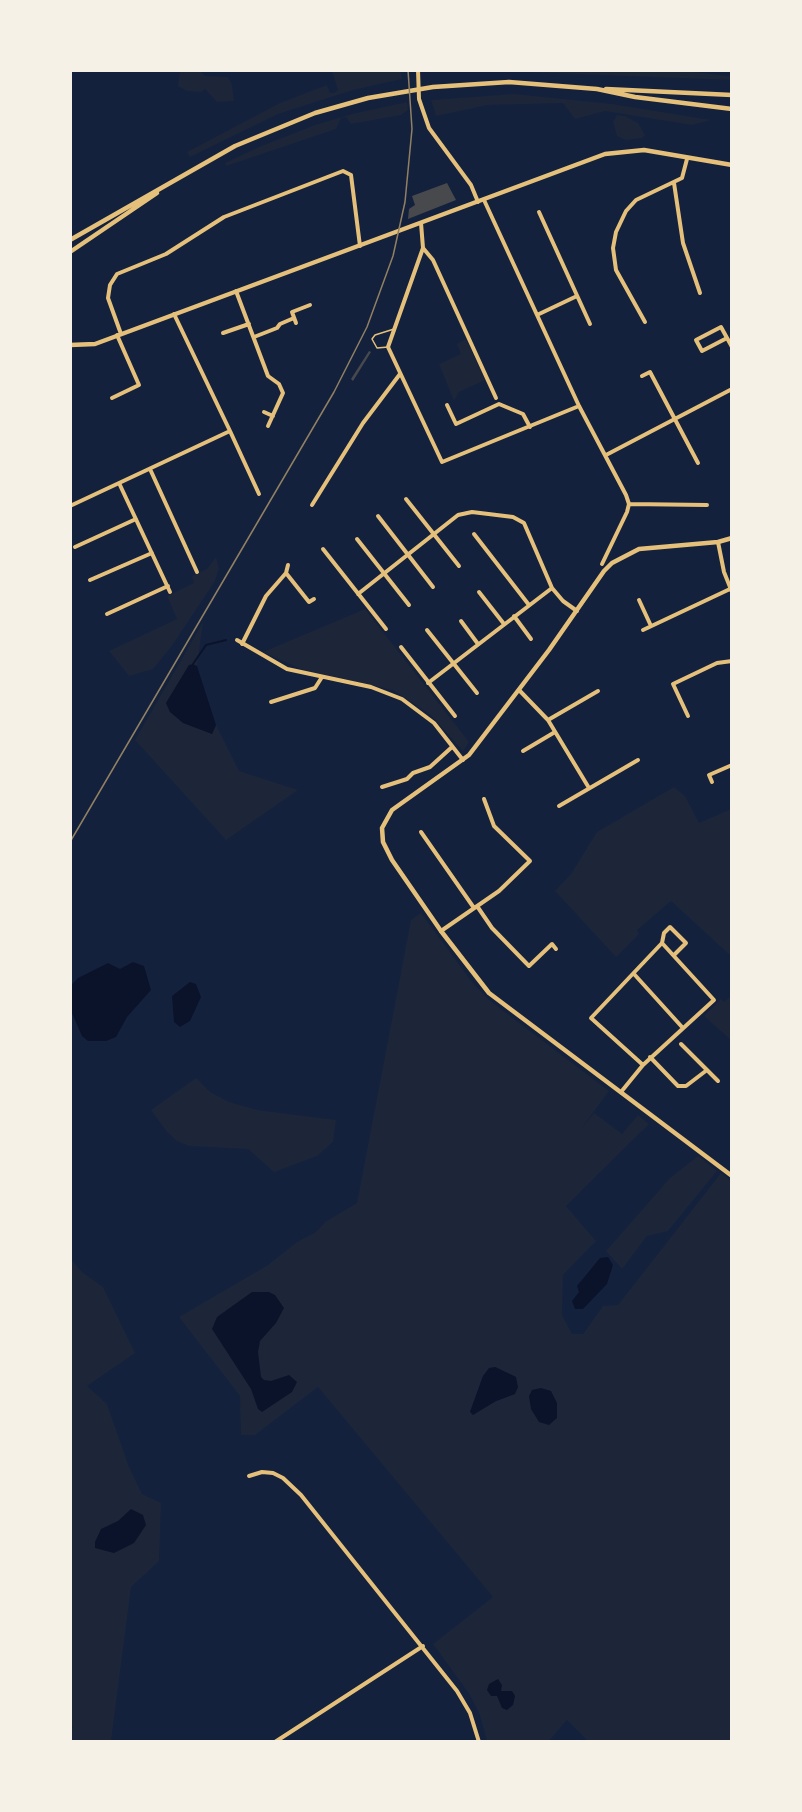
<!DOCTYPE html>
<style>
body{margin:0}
#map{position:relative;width:802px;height:1812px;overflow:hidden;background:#14213d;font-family:"Asap Condensed",sans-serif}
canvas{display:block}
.frame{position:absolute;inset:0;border:72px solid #f6f1e7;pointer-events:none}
</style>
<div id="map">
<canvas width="802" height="1812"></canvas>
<div class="frame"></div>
</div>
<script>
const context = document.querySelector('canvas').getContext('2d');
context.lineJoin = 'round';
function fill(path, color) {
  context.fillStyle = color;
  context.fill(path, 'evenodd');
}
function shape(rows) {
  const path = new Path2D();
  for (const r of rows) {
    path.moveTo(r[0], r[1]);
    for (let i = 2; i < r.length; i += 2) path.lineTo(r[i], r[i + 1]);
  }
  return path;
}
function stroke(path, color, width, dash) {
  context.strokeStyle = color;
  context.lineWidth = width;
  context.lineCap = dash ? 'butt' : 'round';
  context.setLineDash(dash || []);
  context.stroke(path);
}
const green = shape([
 [676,70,729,76,731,71,731,80,501,71],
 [180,71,200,71,205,76,228,77,232,85,234,101,217,102,205,89,201,92,187,91,178,86],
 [332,71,400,71,402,79,353,90,278,114,190,157,187,152,280,103,327,85,330,93,334,93,338,90],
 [514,94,612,104,711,120,692,125,605,111,575,119,563,103,488,105,436,116,431,100],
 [407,102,408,110,401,115,351,124,346,117,341,118,336,129,226,166,225,163,259,147,315,125,352,114],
 [617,115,625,116,638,123,645,135,642,138,626,140,617,136,613,122],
 [466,339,485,380,459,392,454,401,439,364,461,354,457,344],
 [216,557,219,568,215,581,171,647,153,669,129,676,109,651,177,619,167,596,194,583,192,576,207,569],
 [365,609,469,742,463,751,431,715,393,690,303,670,263,652],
 [203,622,197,666,189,665,166,703,170,712,212,734,216,725,239,771,298,790,226,840,135,740],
 [674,787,685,796,699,823,731,809,731,956,671,901,637,930,639,934,616,957,555,891,571,874,597,832],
 [421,913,472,982,489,1000,609,1091,581,1129,594,1113,622,1134,638,1115,649,1124,566,1206,596,1241,563,1275,562,1315,572,1334,583,1334,603,1306,618,1305,721,1173,731,1181,731,1741,588,1741,567,1720,549,1741,487,1741,480,1715,470,1695,433,1644,493,1597,318,1387,255,1435,241,1435,240,1396,179,1317,268,1265,297,1242,316,1232,325,1222,357,1203,411,920],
 [495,1367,516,1377,514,1394,470,1412,483,1376],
 [731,996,731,1040,704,1016,721,999,724,1002],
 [196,1078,210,1092,229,1102,257,1110,336,1120,333,1142,317,1156,274,1172,248,1149,189,1146,177,1141,167,1132,151,1110],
 [698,1156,717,1171,668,1231,647,1236,622,1269,606,1251,670,1178],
 [70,1258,82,1272,103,1287,135,1353,87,1386,107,1404,129,1467,142,1494,161,1503,159,1561,131,1587,111,1741,71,1741,71,1729,74,1726,71,1727]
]);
const water = shape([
 [193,664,197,666,216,725,212,734,183,723,170,712,166,703,189,665],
 [133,962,144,966,151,990,127,1017,116,1037,106,1041,88,1041,82,1036,71,1011,71,985,78,978,108,963,120,969],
 [190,982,196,984,201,997,190,1021,180,1027,174,1022,172,996],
 [608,1257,613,1265,607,1284,583,1309,575,1309,572,1301,579,1292,577,1286,600,1258],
 [252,1292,269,1292,275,1295,284,1308,276,1323,260,1341,258,1352,261,1377,264,1380,271,1381,289,1375,297,1382,292,1392,262,1412,258,1409,251,1389,212,1329,217,1317],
 [495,1367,516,1377,518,1387,515,1394,496,1401,473,1415,470,1412,483,1376,489,1368],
 [541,1388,551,1391,557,1403,557,1418,549,1425,539,1422,531,1409,529,1396,532,1390],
 [131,1509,143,1515,146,1525,134,1543,114,1553,95,1548,95,1542,101,1529,118,1521],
 [498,1679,502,1685,501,1691,512,1691,515,1696,513,1705,507,1710,502,1708,497,1696,491,1696,487,1690,489,1684]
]);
const stream = shape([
 [193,664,206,645,226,640]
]);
const building = shape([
 [447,183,456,200,408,219,409,209,415,205,412,196],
 [369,351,371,352,353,381,351,379]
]);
const service = shape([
 [388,347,377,348,372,339,375,335,394,329]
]);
const minor = shape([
 [418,70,419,99,429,128,471,185,478,202],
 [674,183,683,243,700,293],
 [484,200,579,406,626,495,629,504,627,512,602,564],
 [539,212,590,324],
 [421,223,423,248,388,347,442,462,579,406],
 [423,248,433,260,496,398],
 [236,291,268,376,279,384,283,393,268,426],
 [537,315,577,296],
 [645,322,616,270,613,248,616,232,626,211,636,200,682,178,687,159],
 [296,323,292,312,310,305],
 [223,333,249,324],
 [121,334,108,298,110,285,117,274,166,254,224,217,343,171,351,175,360,246],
 [254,337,277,328,280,324,294,318],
 [727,338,702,351,696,340,721,327,732,347],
 [642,376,650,372,698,463],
 [112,398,139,385,117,335],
 [447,405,456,424,499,404,523,414,530,427],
 [264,412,273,416],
 [230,431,259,494],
 [606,455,732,389],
 [150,469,197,572],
 [119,483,170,592],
 [406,499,459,566],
 [629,504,707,505],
 [312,505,363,423,400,374],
 [70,506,230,431,174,314],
 [378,516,433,587],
 [474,534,529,605],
 [357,539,409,605],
 [718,542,724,572,732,592],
 [75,547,136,519],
 [323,549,386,629],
 [286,573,309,602,314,599],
 [90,580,152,553],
 [479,592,504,624],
 [358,594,458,515,472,512,513,517,524,523,552,588,563,601,577,611],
 [639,600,651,626],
 [107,614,168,586],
 [514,616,531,639],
 [461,621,478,644],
 [427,630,477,693],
 [643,630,730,589],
 [237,640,287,669,371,687,402,699,434,723,463,760],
 [242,644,266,596,286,573,288,565],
 [401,647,455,716],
 [428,683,552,588],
 [519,690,548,720,589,788],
 [271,702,315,688,322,677],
 [688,716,673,684,717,663,732,661],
 [548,720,598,691],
 [523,751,555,732],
 [712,782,709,775,732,765],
 [382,787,407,779,413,773,430,767,452,747],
 [559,806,638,760],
 [421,832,474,908],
 [477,906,492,928,529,966,552,944,556,949],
 [441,931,499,891,530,861,494,826,484,799],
 [662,943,664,933,670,927,686,943,674,955],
 [634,974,682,1027],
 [681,1044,718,1081],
 [650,1057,678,1086,686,1086,707,1070],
 [621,1092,643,1065,714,1000,662,943,591,1018,643,1065],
 [249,1476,262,1472,273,1473,283,1478,301,1495,457,1691,470,1713,479,1742],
 [275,1742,423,1646]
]);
const tertiary = shape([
 [70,345,95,344,605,154,644,150,732,165],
 [732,538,718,542,639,549,612,563,604,571,549,650,469,755,392,810,382,828,383,842,392,860,441,931,489,993,732,1176]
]);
const secondary = shape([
 [606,89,732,95],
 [70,240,235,146,315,113,368,98,433,87,509,82,597,89,635,97,732,109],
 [70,252,157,193]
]);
const tram = shape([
 [70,842,334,392,367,327,393,256,405,202,412,129,408,70]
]);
fill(green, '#1d2539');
fill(water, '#0b132b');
stroke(stream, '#0b132b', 2);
fill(building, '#48494c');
stroke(service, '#e5c07b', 1.5);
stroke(minor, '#e5c07b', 4);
stroke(tertiary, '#e5c07b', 4.5);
stroke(secondary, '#e5c07b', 4.5);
stroke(tram, '#918062', 1.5);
</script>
